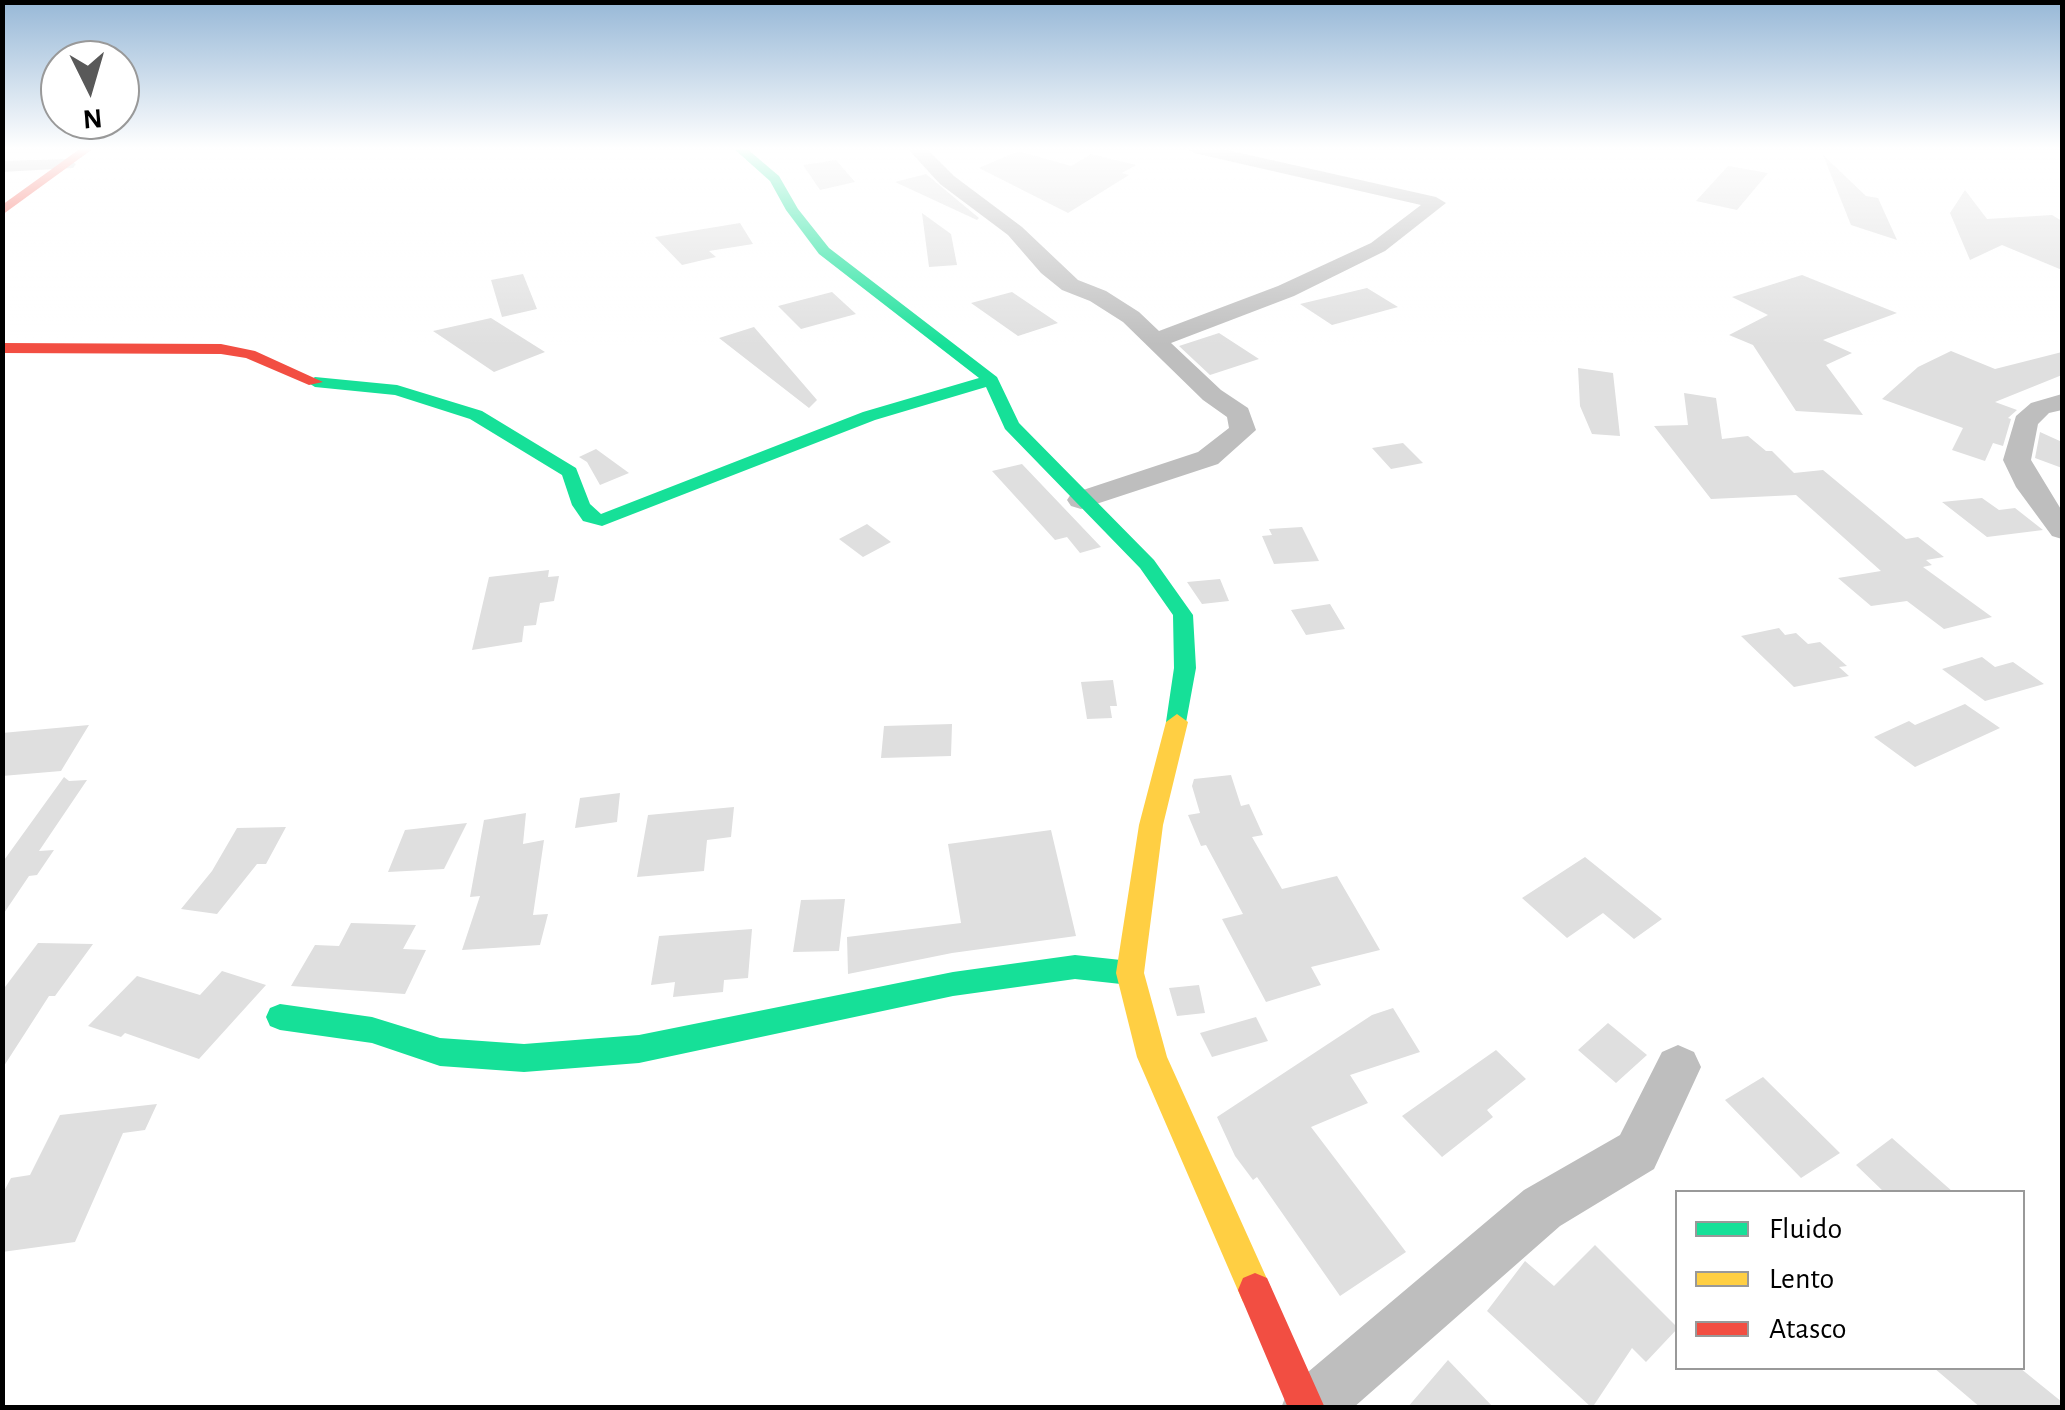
<!DOCTYPE html>
<style>
body{margin:0}
#map{position:relative;width:2065px;height:1410px;overflow:hidden;background:#fff;font-family:"Alegreya Sans",sans-serif}
canvas{display:block}
.frame{position:absolute;inset:0;border:5px solid #000;pointer-events:none}
.legend{position:absolute;left:1675px;top:1190px;width:350px;height:180px;box-sizing:border-box;background:#fff;border:2px solid #999;margin:0;padding:12px 18px;list-style:none;font-size:30px;color:#000}
.legend li{display:flex;align-items:center;gap:20px;height:50px}
.legend b{width:50px;border:2px solid #999}
.north{position:absolute;left:40px;top:40px;width:100px;height:100px;box-sizing:border-box;background:#fff;border:2px solid #999;border-radius:50%;rotate:175deg;font-size:28px;font-weight:700;line-height:40px;text-align:center;color:#000}
.north::after{content:'';display:block;margin:auto;width:35px;height:45px;background:#595959;clip-path:polygon(50% 0,100% 100%,50% 72%,0 100%)}
</style>
<div id="map">
<canvas width="2065" height="1410"></canvas>
<div class="frame"></div>
<ul class="legend">
<li><b style="height:12px;background:#16e098"></b>Fluido</li>
<li><b style="height:12px;background:#ffcf43"></b>Lento</li>
<li><b style="height:12px;background:#f24e42"></b>Atasco</li>
</ul>
<div class="north">N</div>
</div>
<script>
const context = document.querySelector('canvas').getContext('2d');
context.lineJoin = 'round';
function fill(path, color) {
  context.fillStyle = color;
  context.fill(path, 'evenodd');
}
function shape(rows) {
  const path = new Path2D();
  for (const r of rows) {
    path.moveTo(r[0], r[1]);
    for (let i = 2; i < r.length; i += 2) path.lineTo(r[i], r[i + 1]);
  }
  return path;
}
const building = shape([
 [1018,151,1071,166,1091,154,1136,165,1122,173,1129,175,1068,213,979,168],
 [1823,155,1866,196,1878,198,1897,240,1851,225],
 [836,160,855,182,820,190,803,165],
 [1728,166,1768,173,1737,210,1696,201],
 [926,174,979,218,977,220,895,182],
 [1965,190,1987,219,2052,215,2062,221,2062,270,2002,245,1970,260,1950,213],
 [922,213,951,234,957,265,929,267],
 [740,223,753,244,709,251,716,257,682,265,655,237],
 [523,274,537,309,502,317,491,280],
 [1802,275,1897,313,1823,340,1852,353,1826,365,1863,415,1796,411,1753,345,1729,335,1768,315,1732,297],
 [1367,288,1398,307,1332,325,1300,304],
 [832,292,856,314,801,329,778,306],
 [1012,292,1058,323,1018,336,971,303],
 [491,318,545,352,494,372,433,331],
 [754,327,817,400,809,408,719,338],
 [1219,333,1259,359,1210,375,1179,346],
 [1951,351,1995,369,2062,352,2062,375,1995,402,2017,410,2008,418,2011,419,2003,446,1993,443,1985,461,1952,450,1963,428,1882,399,1918,367],
 [1578,368,1613,373,1620,436,1592,434,1580,406],
 [1684,393,1716,398,1722,439,1748,436,1766,451,1772,451,1794,473,1823,470,1906,539,1918,537,1944,557,1926,560,1932,565,1923,567,1992,617,1944,629,1907,601,1871,606,1838,578,1881,571,1796,495,1711,499,1654,426,1688,425],
 [2040,432,2062,442,2062,468,2035,458],
 [1403,443,1423,463,1391,469,1372,448],
 [596,449,629,473,600,485,587,462,579,457],
 [1022,464,1101,547,1080,553,1067,537,1055,540,992,471],
 [1982,498,1999,510,2015,508,2043,530,1987,537,1942,502],
 [867,524,891,542,863,557,839,539],
 [1302,527,1319,561,1274,564,1262,536,1272,535,1269,529],
 [549,570,548,577,559,576,554,601,540,603,536,625,524,626,522,642,472,650,489,577],
 [1220,579,1229,601,1202,604,1187,582],
 [1330,604,1345,629,1306,635,1291,610],
 [1779,628,1785,635,1796,633,1808,644,1820,642,1847,666,1839,667,1849,676,1794,687,1741,636],
 [1982,657,1995,667,2013,662,2044,684,1985,701,1942,669],
 [1113,680,1117,706,1110,706,1112,718,1087,719,1081,682],
 [1965,704,2000,728,1915,767,1874,737,1909,721,1915,725],
 [952,724,951,756,881,758,884,726],
 [89,725,61,771,2,776,2,733],
 [1231,775,1241,806,1249,804,1263,835,1252,837,1282,889,1337,876,1380,950,1311,967,1321,985,1266,1002,1222,919,1243,914,1206,845,1201,846,1188,815,1200,813,1192,786,1194,779],
 [64,777,69,781,87,780,39,851,54,850,37,875,29,876,2,916,2,863],
 [620,793,617,822,575,828,580,798],
 [734,807,731,837,707,840,704,871,637,877,648,815],
 [526,813,523,844,544,840,533,915,548,914,540,945,462,950,480,896,470,897,484,820],
 [467,823,444,869,388,872,405,830],
 [286,827,266,864,257,864,217,914,181,909,212,871,237,828],
 [1051,830,1076,936,952,953,848,974,847,937,961,923,948,844],
 [1585,857,1662,919,1634,939,1603,913,1567,938,1522,898],
 [845,899,839,951,793,952,801,900],
 [351,923,416,925,403,949,426,950,405,994,291,986,315,945,339,946],
 [752,929,748,978,724,980,723,992,673,997,675,982,651,985,659,936],
 [38,943,93,944,55,996,49,996,2,1069,2,991],
 [222,971,266,985,199,1059,125,1033,121,1037,88,1026,137,976,200,995],
 [1199,985,1205,1013,1177,1016,1169,988],
 [1393,1008,1420,1052,1350,1075,1368,1103,1311,1127,1406,1252,1340,1296,1257,1177,1253,1180,1235,1156,1217,1117,1372,1015],
 [1256,1017,1268,1041,1212,1057,1200,1033],
 [1608,1023,1647,1055,1616,1083,1578,1050],
 [1496,1050,1526,1079,1487,1110,1493,1117,1442,1157,1402,1116],
 [1763,1077,1840,1153,1801,1178,1725,1100],
 [157,1104,145,1130,123,1133,75,1242,2,1252,2,1195,11,1178,30,1175,60,1115],
 [1892,1138,1953,1192,1884,1192,1856,1165],
 [1595,1245,1678,1328,1646,1362,1632,1348,1592,1408,1487,1311,1525,1261,1554,1286],
 [1448,1360,1494,1408,1407,1408],
 [1934,1368,2020,1368,2062,1402,2062,1408,1981,1408]
]);
const street = shape([
 [907,148,926,148,954,176,1022,227,1078,280,1106,291,1139,312,1159,331,1278,286,1371,243,1421,205,1194,153,1185,148,1218,148,1436,197,1446,203,1385,251,1294,296,1171,343,1221,390,1248,408,1256,430,1218,464,1081,509,1071,506,1067,500,1071,494,1198,452,1229,428,1227,417,1203,400,1123,322,1090,301,1062,290,1041,273,1008,235,940,184,907,148],
 [67,159,76,164,73,168,2,172,2,161,67,159],
 [2062,394,2062,410,2049,413,2038,424,2031,460,2062,511,2062,539,2052,536,2016,487,2003,460,2016,416,2031,403,2062,394],
 [1678,1045,1694,1052,1701,1067,1654,1169,1560,1226,1353,1408,1281,1408,1289,1388,1524,1190,1620,1135,1662,1052,1678,1045]
]);
const fast = shape([
 [733,148,746,148,779,176,798,209,829,248,997,377,1019,423,1154,560,1193,615,1196,668,1185,728,1169,728,1166,722,1174,668,1173,615,1140,568,1005,429,986,387,875,420,602,526,583,521,572,505,562,475,470,419,395,395,315,387,307,382,315,377,397,385,482,411,576,468,590,504,601,514,863,412,979,378,819,254,786,210,770,181,733,148],
 [1075,955,1130,961,1140,964,1144,973,1140,982,1130,985,1075,979,953,996,639,1063,524,1072,440,1066,372,1043,280,1030,270,1026,266,1017,270,1008,280,1004,372,1017,440,1038,524,1044,639,1035,953,972,1075,955]
]);
const slow = shape([
 [1177,714,1188,722,1163,825,1144,973,1167,1057,1272,1290,1267,1302,1255,1307,1243,1302,1137,1057,1116,973,1139,825,1166,722,1177,714]
]);
const jam = shape([
 [81,148,94,148,2,215,2,205,81,148],
 [2,343,221,344,255,351,323,382,309,385,246,358,221,354,2,353,2,343],
 [1255,1273,1267,1278,1325,1408,1288,1408,1238,1290,1243,1278,1255,1273]
]);
fill(building, '#dfdfdf');
fill(street, '#bebebe');
fill(fast, '#16e098');
fill(slow, '#ffcf43');
fill(jam, '#f24e42');
const sky = context.createLinearGradient(0, 0, 0, 345);
sky.addColorStop(0, '#97b8d7');
sky.addColorStop(0.43, '#fff');
sky.addColorStop(1, '#ffffff00');
context.fillStyle = sky;
context.fillRect(0, 0, 2065, 345);
</script>
